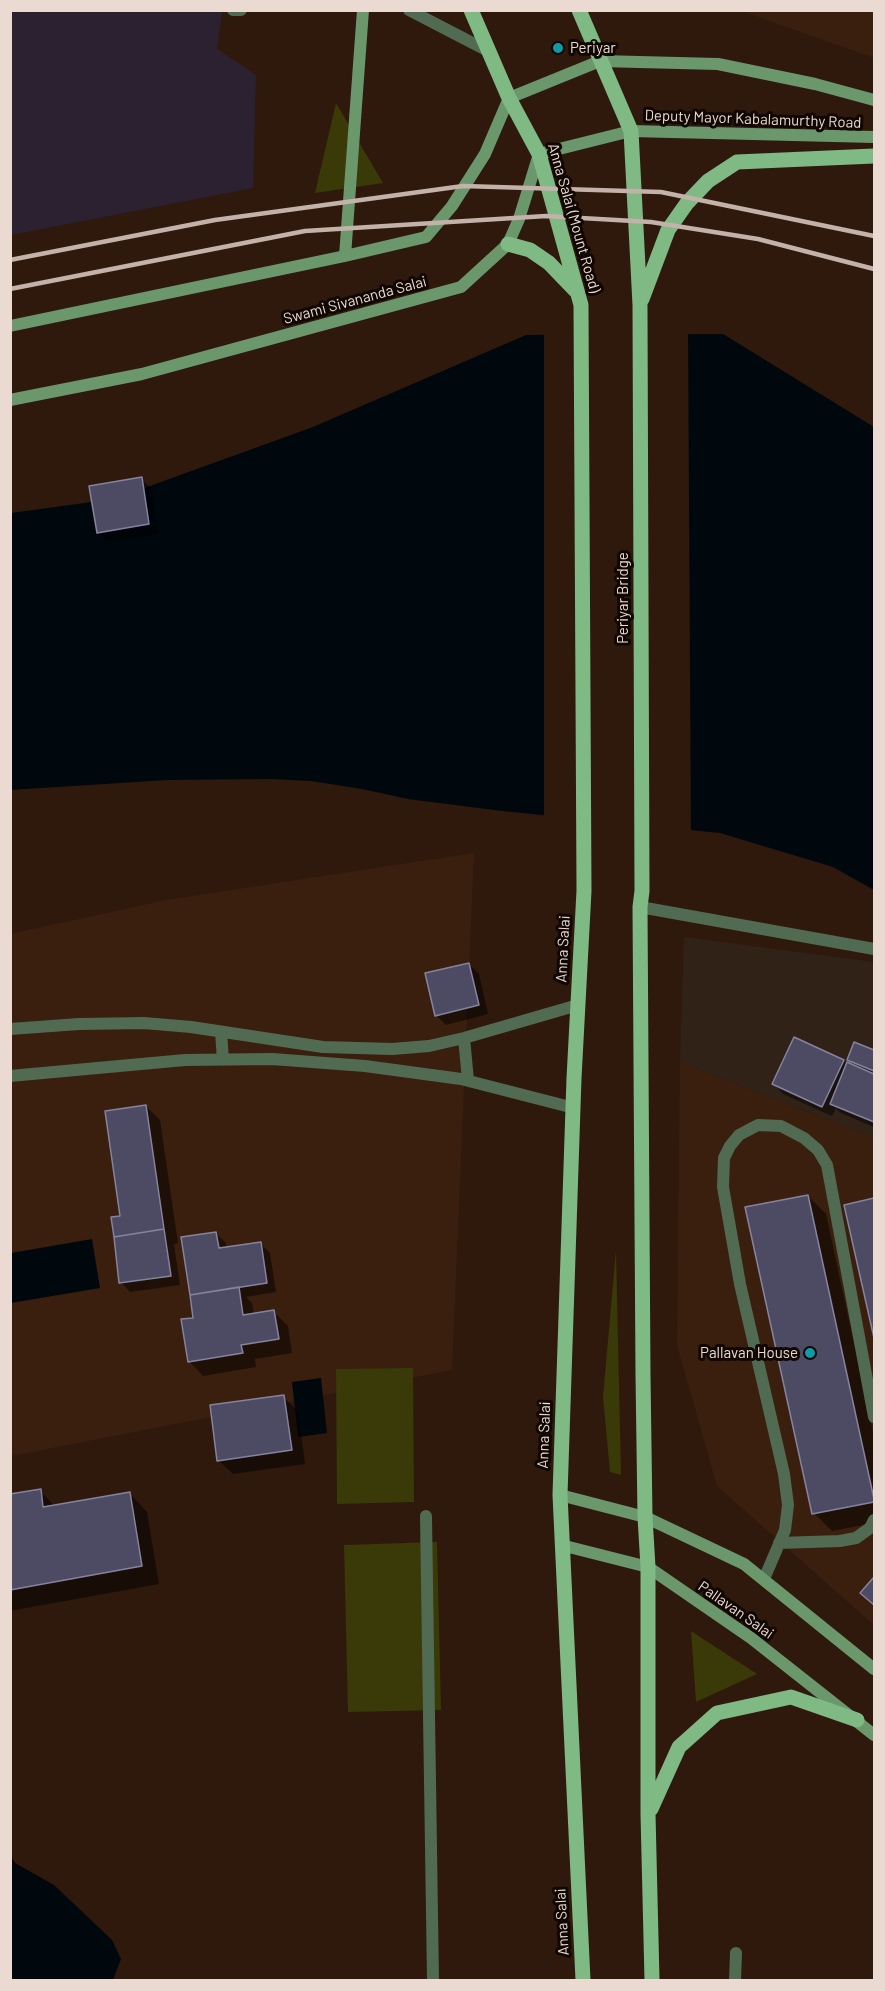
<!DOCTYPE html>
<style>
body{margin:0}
#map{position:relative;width:885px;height:1991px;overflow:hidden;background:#2e190c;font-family:Barlow,sans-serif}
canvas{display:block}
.frame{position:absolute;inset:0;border:12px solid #eadad2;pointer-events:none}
</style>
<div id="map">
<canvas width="885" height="1991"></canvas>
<div class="frame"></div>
</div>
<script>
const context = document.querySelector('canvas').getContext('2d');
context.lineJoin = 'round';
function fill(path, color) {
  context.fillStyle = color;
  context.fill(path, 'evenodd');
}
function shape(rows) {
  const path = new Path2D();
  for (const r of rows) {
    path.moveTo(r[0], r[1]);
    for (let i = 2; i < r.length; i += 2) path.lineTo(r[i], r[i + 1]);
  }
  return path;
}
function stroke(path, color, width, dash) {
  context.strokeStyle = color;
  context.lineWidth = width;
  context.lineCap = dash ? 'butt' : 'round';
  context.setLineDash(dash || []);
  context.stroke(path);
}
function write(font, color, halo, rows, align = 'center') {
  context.font = font + ' Barlow,sans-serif';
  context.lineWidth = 6;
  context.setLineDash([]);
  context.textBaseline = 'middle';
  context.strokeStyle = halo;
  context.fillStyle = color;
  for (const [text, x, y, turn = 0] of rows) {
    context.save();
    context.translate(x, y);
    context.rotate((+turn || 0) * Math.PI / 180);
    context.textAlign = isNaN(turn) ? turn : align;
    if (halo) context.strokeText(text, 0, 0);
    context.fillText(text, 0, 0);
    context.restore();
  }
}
const built = shape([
 [742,11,874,11,874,58],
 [474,853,452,1370,11,1456,10,934,166,900],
 [680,1062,874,1138,874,1625,717,1486,677,1345]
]);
const industrial = shape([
 [684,937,874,962,874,1138,680,1062]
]);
const medical = shape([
 [11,10,222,11,217,49,256,75,253,188,11,235]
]);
const green = shape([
 [336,103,383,183,315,193],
 [616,1250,621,1475,610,1472,603,1397],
 [413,1368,414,1502,337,1504,336,1369],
 [437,1542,441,1710,348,1712,344,1545],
 [691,1631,757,1674,696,1702]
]);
const water = shape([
 [723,334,874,427,874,890,833,867,720,833,502,811,408,799,362,789,311,781,270,779,167,780,11,790,11,513,114,499,313,427,526,335],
 [92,1239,100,1288,11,1303,11,1253],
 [321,1378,327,1433,298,1437,292,1382],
 [11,1856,15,1863,54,1885,112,1940,121,1959,113,1980,13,1980,11,1978]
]);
const pier = shape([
 [688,331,691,833,544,818,544,332]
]);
const shadow = shape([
 [141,479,151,488,156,522,104,531,104,534,157,525,158,534,108,542,98,533],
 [469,964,479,974,488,1014,446,1025,436,1015],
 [855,1044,874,1052,874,1127,841,1113,836,1108,832,1116,783,1094,774,1084,843,1061,848,1065,856,1067,848,1060],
 [146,1106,160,1120,178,1243,174,1244,180,1285,130,1292,121,1282,122,1217],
 [808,1196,826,1214,874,1437,874,1523,832,1531,814,1513],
 [874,1200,874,1331,846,1206],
 [216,1233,226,1243,226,1248,260,1243,270,1253,276,1292,246,1297,252,1303,254,1315,274,1312,288,1326,292,1353,255,1359,256,1367,203,1376,189,1361,195,1319],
 [283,1397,298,1411,305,1464,233,1474,218,1460],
 [40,1491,56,1507,129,1493,147,1512,159,1584,10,1611,10,1496]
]);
const building = shape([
 [142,477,149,524,97,533,89,486,142,477],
 [469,963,479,1005,435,1016,425,973,469,963],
 [794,1037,844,1060,822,1107,772,1084,794,1037],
 [854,1042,874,1050,874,1071,847,1060,854,1042],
 [847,1062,874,1074,874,1122,830,1104,847,1062],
 [146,1105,164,1229,114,1237,111,1217,120,1216,105,1111,146,1105],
 [808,1195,874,1499,874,1502,812,1514,745,1207,808,1195],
 [874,1198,874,1338,844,1205,874,1198],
 [164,1229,171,1276,119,1283,114,1237,164,1229],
 [216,1232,219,1248,261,1242,267,1283,190,1295,181,1237,216,1232],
 [239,1287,243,1315,274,1310,279,1339,241,1345,243,1353,188,1362,181,1319,193,1318,190,1295,239,1287],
 [284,1395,292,1450,217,1461,210,1405,284,1395],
 [41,1489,43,1507,130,1492,142,1566,10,1590,10,1494,41,1489],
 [874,1577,874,1605,860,1593,874,1577]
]);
const lane = shape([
 [233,10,241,10],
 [409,10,488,51],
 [10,1029,79,1024,144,1023,191,1027,323,1047,392,1049,429,1046,464,1038,578,1005],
 [221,1032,223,1060],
 [464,1038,468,1080],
 [10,1076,185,1060,272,1059,365,1066,461,1079,574,1108],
 [779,1543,840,1541,856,1538,870,1528,874,1520],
 [764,1579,785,1530,788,1505,784,1474,740,1284,723,1187,724,1158,730,1146,739,1135,758,1125,781,1126,804,1138,818,1150,827,1165,874,1417],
 [735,1980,736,1953]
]);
const street = shape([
 [640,907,874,949],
 [426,1516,433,1980]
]);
const secondary = shape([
 [345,256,363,10],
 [10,326,345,256,426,237,452,206,485,154,509,98,600,61,718,64,815,84,874,100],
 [10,400,142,374,461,287,508,244,519,219,539,154,631,131,874,137],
 [560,1495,645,1517,744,1564,874,1669],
 [561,1545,648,1567,751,1638,874,1735]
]);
const primary = shape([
 [471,10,509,98,539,154,581,305,584,891,574,1078,560,1495,583,1980],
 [579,10,631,131,640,305,642,891,640,907,643,1375,645,1517,648,1567,648,1814,652,1980],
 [508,244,530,250,549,263,575,290],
 [642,299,668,230,687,203,708,181,737,162,874,156],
 [651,1809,679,1747,717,1713,791,1697,857,1720]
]);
const rail = shape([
 [10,260,215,220,463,186,661,192,874,236],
 [10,289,305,231,546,216,651,222,758,239,874,269]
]);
const markers = [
 [558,48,6,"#0f9aa8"],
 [810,1353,6,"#0f9aa8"]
];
const poiNames = [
 ["Periyar",570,48],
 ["Pallavan House",798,1353,"right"]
];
const streetNames = [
 ["Deputy Mayor Kabalamurthy Road",753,119,2],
 ["Anna Salai (Mount Road)",574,218,74],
 ["Swami Sivananda Salai",355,300,-15],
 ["Periyar Bridge",623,598,-90],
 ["Anna Salai",563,949,-87],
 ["Anna Salai",544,1435,-88],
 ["Pallavan Salai",736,1610,35],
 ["Anna Salai",562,1922,-93]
];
fill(built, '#3a1f0e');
fill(industrial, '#312217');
fill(medical, '#2c2130');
fill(green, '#393a07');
fill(water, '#00080d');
fill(pier, '#2e190c');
fill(shadow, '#0007');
fill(building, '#4d4a63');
stroke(building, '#86839e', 1.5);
stroke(lane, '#506b51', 12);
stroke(street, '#506b51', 12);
stroke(secondary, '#6b976d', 12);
stroke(primary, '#7fb983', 15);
stroke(rail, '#c3b2a9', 4.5);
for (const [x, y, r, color] of markers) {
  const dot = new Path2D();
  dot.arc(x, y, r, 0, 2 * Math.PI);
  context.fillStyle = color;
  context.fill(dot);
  stroke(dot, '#100703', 2);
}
write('15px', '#eadad2', '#100703', poiNames, 'left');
write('15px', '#eadad2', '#100703', streetNames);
</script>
